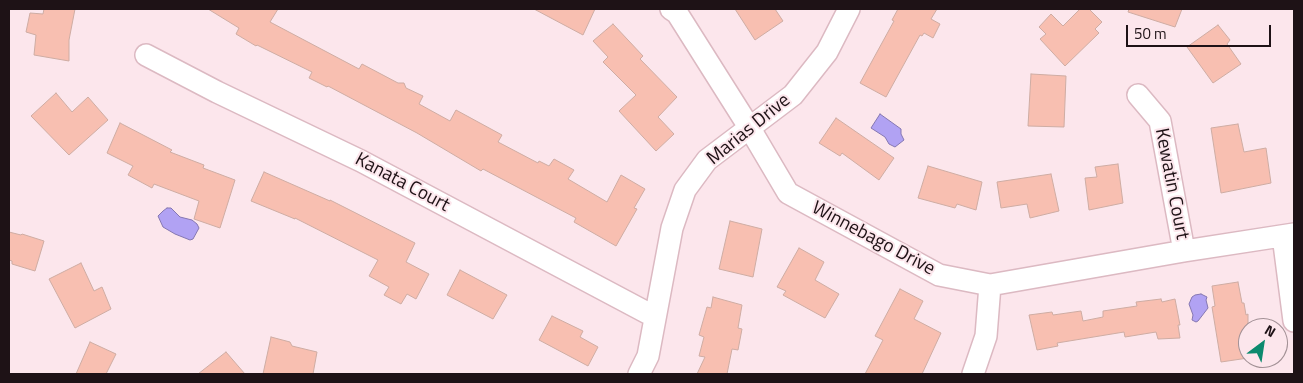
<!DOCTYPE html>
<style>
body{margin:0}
#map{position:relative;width:1303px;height:383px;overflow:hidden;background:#fce6ec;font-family:"Titillium Web",sans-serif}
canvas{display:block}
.frame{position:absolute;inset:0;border:10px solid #1e1216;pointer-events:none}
.north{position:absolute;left:1238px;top:318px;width:50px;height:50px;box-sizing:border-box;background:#fce6ec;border:1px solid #a39196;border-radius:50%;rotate:31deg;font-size:14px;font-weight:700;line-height:20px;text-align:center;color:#1e1216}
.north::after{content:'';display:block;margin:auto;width:18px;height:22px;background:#0c8a6e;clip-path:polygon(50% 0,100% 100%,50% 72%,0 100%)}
.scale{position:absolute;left:1126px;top:25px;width:145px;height:22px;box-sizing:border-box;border:2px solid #1e1216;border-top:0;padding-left:6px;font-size:15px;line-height:18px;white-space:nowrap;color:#1e1216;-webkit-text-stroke:4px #fce6ec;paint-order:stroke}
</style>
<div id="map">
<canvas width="1303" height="383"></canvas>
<div class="frame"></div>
<div class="north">N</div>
<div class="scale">50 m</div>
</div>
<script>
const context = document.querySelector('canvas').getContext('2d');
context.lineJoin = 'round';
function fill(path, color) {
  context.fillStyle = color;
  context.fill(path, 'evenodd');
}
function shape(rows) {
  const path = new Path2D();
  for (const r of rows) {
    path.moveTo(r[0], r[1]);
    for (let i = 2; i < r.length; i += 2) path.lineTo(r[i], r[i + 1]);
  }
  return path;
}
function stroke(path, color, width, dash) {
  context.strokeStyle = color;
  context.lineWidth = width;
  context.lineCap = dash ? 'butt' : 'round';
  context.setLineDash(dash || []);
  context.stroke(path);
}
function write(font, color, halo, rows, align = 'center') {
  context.font = font + ' "Titillium Web",sans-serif';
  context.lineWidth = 4;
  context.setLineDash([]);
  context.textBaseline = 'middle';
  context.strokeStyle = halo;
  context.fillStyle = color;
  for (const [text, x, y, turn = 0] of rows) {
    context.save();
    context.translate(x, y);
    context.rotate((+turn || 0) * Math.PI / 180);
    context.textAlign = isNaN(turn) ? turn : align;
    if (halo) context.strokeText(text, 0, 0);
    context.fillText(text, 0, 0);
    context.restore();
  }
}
const water = shape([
 [880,114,901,129,901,134,904,140,895,147,889,144,885,137,871,128,880,114],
 [167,208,171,208,180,217,192,220,197,224,199,228,193,239,190,240,175,234,163,227,158,216,163,211,167,208],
 [1201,294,1207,297,1206,300,1208,308,1198,321,1196,322,1192,320,1193,315,1189,304,1192,297,1195,295,1201,294]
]);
const building = shape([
 [44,9,75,9,69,40,69,61,34,55,36,35,26,32,30,13,43,14,44,9],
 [208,9,278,9,270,22,359,69,362,64,398,83,404,83,406,88,423,96,419,104,450,121,456,110,502,135,498,142,538,163,539,161,549,166,554,159,574,170,568,179,607,202,621,175,645,189,634,208,637,209,616,246,574,222,576,218,483,169,481,171,417,133,328,86,327,87,309,78,312,72,257,45,256,46,236,34,239,28,208,9],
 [534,9,595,9,583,35,534,9],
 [735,9,775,9,783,21,755,40,735,9],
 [898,9,937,9,931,19,940,24,933,38,924,33,922,36,920,35,886,97,860,83,894,21,892,20,898,9],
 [1080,9,1089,9,1102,22,1095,29,1099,33,1065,66,1040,39,1046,34,1039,27,1051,14,1063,26,1080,9],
 [1129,9,1182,9,1175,27,1128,12,1129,9],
 [613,24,643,56,640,59,677,97,658,117,674,134,656,151,619,111,636,95,603,62,608,57,593,41,613,24],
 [1218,25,1230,40,1227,44,1241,64,1213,83,1187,47,1218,25],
 [1031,74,1066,76,1064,127,1028,126,1031,74],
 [56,93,72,112,88,97,108,120,69,155,31,116,56,93],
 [836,118,894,158,879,180,842,153,840,156,819,143,836,118],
 [120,123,172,150,170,152,204,165,203,168,235,180,220,228,194,219,199,201,154,184,152,188,128,175,133,166,107,153,120,123],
 [1238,124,1244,152,1266,148,1271,183,1221,193,1211,128,1238,124],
 [1118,164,1123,203,1089,210,1085,178,1097,177,1095,167,1118,164],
 [928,166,982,182,976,210,957,204,955,208,918,198,928,166],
 [264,172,330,201,330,200,415,243,406,262,429,274,416,299,407,294,401,304,384,295,389,287,369,276,378,260,295,218,295,219,251,201,264,172],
 [1051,174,1059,211,1030,218,1027,204,1001,208,997,182,1051,174],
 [730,221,762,229,753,277,719,269,730,221],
 [9,232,21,235,22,234,44,241,35,271,12,264,12,261,9,260,9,232],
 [799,248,824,262,815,280,839,294,825,318,783,295,786,291,777,287,799,248],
 [81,263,94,291,102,287,111,309,75,328,49,279,81,263],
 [460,270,507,295,493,319,447,295,460,270],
 [1238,282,1242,303,1244,303,1246,315,1248,314,1248,358,1221,362,1212,307,1215,306,1212,286,1238,282],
 [900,289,923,301,914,319,941,333,922,374,865,374,883,340,875,336,900,289],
 [713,297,742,305,738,328,742,329,738,350,732,349,727,374,697,374,705,357,699,356,704,337,699,335,707,307,711,308,713,297],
 [1161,299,1162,302,1175,299,1180,325,1178,325,1180,338,1158,339,1156,332,1125,337,1124,332,1057,343,1058,346,1037,350,1029,315,1052,312,1053,315,1081,311,1083,321,1103,317,1103,311,1137,306,1136,302,1161,299],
 [552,316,583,331,580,337,598,347,588,366,539,340,552,316],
 [271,337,290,342,292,346,317,352,313,374,263,374,271,337],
 [90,342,116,354,106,374,76,374,90,342],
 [226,352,245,374,198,374,226,352]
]);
const minor = shape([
 [671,9,677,13,749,127,788,193,939,275,990,285,1184,251,1294,234],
 [146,55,217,92,361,161,655,317],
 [1138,95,1160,121,1184,251],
 [1283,236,1294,321],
 [639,374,648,356,672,228,685,190,707,160,793,95,827,52,849,9],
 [973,374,986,336,990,285]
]);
const streetNames = [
 ["Marias Drive",749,130,-39],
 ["Kanata Court",402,183,28],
 ["Kewatin Court",1171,184,79],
 ["Winnebago Drive",873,239,28]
];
fill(water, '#b1a2f3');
stroke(water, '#8577b1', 1);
fill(building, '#f8bfb1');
stroke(building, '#ceaca3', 1);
stroke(minor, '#dcb9c2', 24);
stroke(minor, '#fff', 21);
write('19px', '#1e1216', '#fce6ec', streetNames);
</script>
